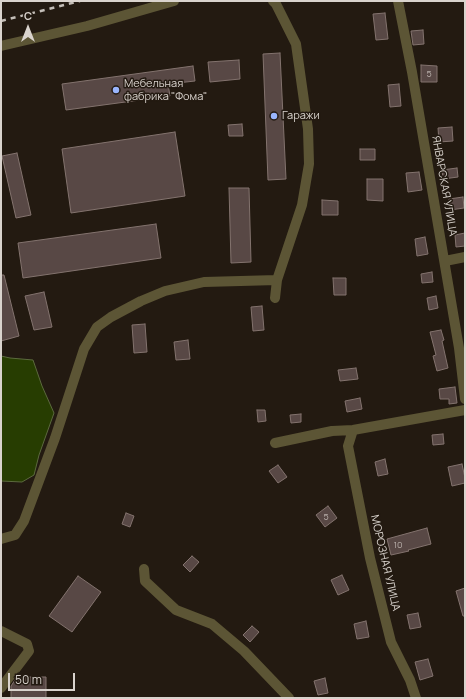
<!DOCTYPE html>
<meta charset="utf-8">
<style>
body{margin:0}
#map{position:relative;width:466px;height:699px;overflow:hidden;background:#231a11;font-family:Manrope,sans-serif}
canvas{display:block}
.frame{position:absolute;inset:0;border:2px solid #d9d3cd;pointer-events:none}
.north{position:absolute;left:8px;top:8px;width:40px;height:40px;-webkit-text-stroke:3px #231a11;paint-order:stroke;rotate:0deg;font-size:11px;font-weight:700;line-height:16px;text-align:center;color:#d9d3cd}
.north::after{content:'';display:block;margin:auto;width:14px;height:18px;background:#d9d3cd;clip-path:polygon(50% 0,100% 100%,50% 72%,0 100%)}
.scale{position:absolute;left:8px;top:673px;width:67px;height:18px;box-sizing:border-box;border:2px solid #d9d3cd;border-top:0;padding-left:5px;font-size:12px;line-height:14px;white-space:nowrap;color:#d9d3cd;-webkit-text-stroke:3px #231a11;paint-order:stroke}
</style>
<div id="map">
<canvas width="466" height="699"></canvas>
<div class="frame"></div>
<div class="north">С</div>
<div class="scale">50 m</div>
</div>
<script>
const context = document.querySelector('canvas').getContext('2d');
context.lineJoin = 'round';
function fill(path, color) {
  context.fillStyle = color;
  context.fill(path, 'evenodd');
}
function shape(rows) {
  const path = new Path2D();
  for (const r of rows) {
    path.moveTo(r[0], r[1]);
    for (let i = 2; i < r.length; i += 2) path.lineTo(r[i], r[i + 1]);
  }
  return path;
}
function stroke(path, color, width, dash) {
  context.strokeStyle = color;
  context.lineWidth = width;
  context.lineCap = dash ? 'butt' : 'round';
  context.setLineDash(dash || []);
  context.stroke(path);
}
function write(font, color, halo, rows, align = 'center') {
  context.font = font + ' Manrope,sans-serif';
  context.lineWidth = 3;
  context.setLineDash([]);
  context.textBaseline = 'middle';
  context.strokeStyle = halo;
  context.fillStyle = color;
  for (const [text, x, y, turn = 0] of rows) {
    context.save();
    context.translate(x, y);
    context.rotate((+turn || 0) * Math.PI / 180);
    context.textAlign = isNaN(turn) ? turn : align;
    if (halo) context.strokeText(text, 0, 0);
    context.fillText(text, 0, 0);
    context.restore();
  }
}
const water = shape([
 [1,356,10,358,33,360,42,386,54,413,39,455,34,475,22,482,1,481,1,356]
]);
const building = shape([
 [385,13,388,39,376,40,373,14,385,13],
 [423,30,424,44,413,45,411,31,423,30],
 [280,53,286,179,268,180,263,54,280,53],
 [239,60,240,79,210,82,208,62,239,60],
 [421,65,437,66,437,82,421,82,421,65],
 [193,66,195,81,168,84,170,96,66,110,62,84,193,66],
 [399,84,401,106,390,107,388,85,399,84],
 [242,124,243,136,229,136,228,125,242,124],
 [452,127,453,141,439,142,438,128,452,127],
 [175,132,185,196,71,213,62,149,175,132],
 [360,149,375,149,375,160,360,160,360,149],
 [17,153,31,215,16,218,2,156,17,153],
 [457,168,458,177,443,179,442,170,457,168],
 [419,172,422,190,408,192,406,173,419,172],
 [367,179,383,179,383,201,367,200,367,179],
 [229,188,249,188,251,262,231,263,229,188],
 [463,197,464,208,450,210,449,199,463,197],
 [322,200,338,201,338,215,322,215,322,200],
 [156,224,161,258,23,278,18,243,156,224],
 [465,233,465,246,456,247,455,235,465,233],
 [425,237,428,254,417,256,415,239,425,237],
 [432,272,433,282,422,283,421,274,432,272],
 [1,275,4,275,19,336,1,341,1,275],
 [333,278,346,278,346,295,334,295,333,278],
 [44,292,52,327,34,330,25,296,44,292],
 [436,296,438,308,429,310,427,298,436,296],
 [262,306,264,330,253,331,251,307,262,306],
 [145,324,147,352,134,353,132,325,145,324],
 [441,330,444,340,442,341,448,368,437,371,433,356,436,355,430,332,441,330],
 [188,340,190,359,176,360,174,342,188,340],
 [356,368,358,379,340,381,338,370,356,368],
 [455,387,457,403,449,404,449,399,440,399,439,389,455,387],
 [360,398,362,409,347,412,345,401,360,398],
 [257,410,265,410,266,421,258,422,257,410],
 [301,414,301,422,291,423,290,415,301,414],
 [443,434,444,444,433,445,432,435,443,434],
 [385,459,388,474,378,476,375,462,385,459],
 [462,464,465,478,465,483,452,486,448,467,462,464],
 [278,465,287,477,278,483,269,471,278,465],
 [328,506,337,518,325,527,316,515,328,506],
 [126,513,134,516,130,527,122,524,126,513],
 [427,528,431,544,408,550,409,551,391,555,387,539,427,528],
 [192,556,199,562,190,572,183,565,192,556],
 [342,575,349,590,338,595,331,580,342,575],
 [78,576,101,592,72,632,49,616,78,576],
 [465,588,465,616,463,616,456,591,465,588],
 [418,613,421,627,410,629,407,615,418,613],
 [366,621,369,637,357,639,354,624,366,621],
 [252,626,259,632,250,642,243,635,252,626],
 [428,659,433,676,420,680,415,662,428,659],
 [17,677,46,677,46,698,11,698,11,686,17,677],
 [325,678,328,693,318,695,314,681,325,678]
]);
const minor = shape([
 [398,1,412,72,459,348,465,399],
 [1,46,87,26,174,1],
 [445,261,465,257],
 [275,298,277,280],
 [353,430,348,446,370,558,391,642,410,680,416,698],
 [275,443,332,431,353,430,465,410],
 [1,539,15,535,24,521,55,438,84,349,97,327,111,317,141,301,165,291,204,282,277,280,302,205,309,164,308,129,296,44,276,4,273,1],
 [144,569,145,581,176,610,212,624,244,651,289,698],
 [1,631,27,644,29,651,1,688]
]);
const rail = shape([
 [1,21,80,1]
]);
const markers = [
 [116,90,4,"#99b5fd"],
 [274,116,4,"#99b5fd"]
];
const numberNames = [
 ["5",429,74],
 ["5",326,517],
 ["10",398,545]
];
const poiNames = [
 ["Мебельная",124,84],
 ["фабрика \"Фома\"",124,97],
 ["Гаражи",282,116]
];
const streetNames = [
 ["ЯНВАРСКАЯ УЛИЦА",444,186,80],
 ["МОРОЗНАЯ УЛИЦА",385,563,77]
];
fill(water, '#273d01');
stroke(water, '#5c6a3e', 1);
fill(building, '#584845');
stroke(building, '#83736e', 1);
stroke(minor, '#5c5535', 10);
stroke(rail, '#c4beb8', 2.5, [5, 5]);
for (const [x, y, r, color] of markers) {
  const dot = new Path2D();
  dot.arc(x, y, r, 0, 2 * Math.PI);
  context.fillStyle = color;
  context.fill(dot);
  stroke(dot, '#231a11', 1.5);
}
write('9px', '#b9b0ab', null, numberNames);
write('11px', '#d9d3cd', '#231a11', poiNames, 'left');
write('11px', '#d9d3cd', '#231a11', streetNames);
</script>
